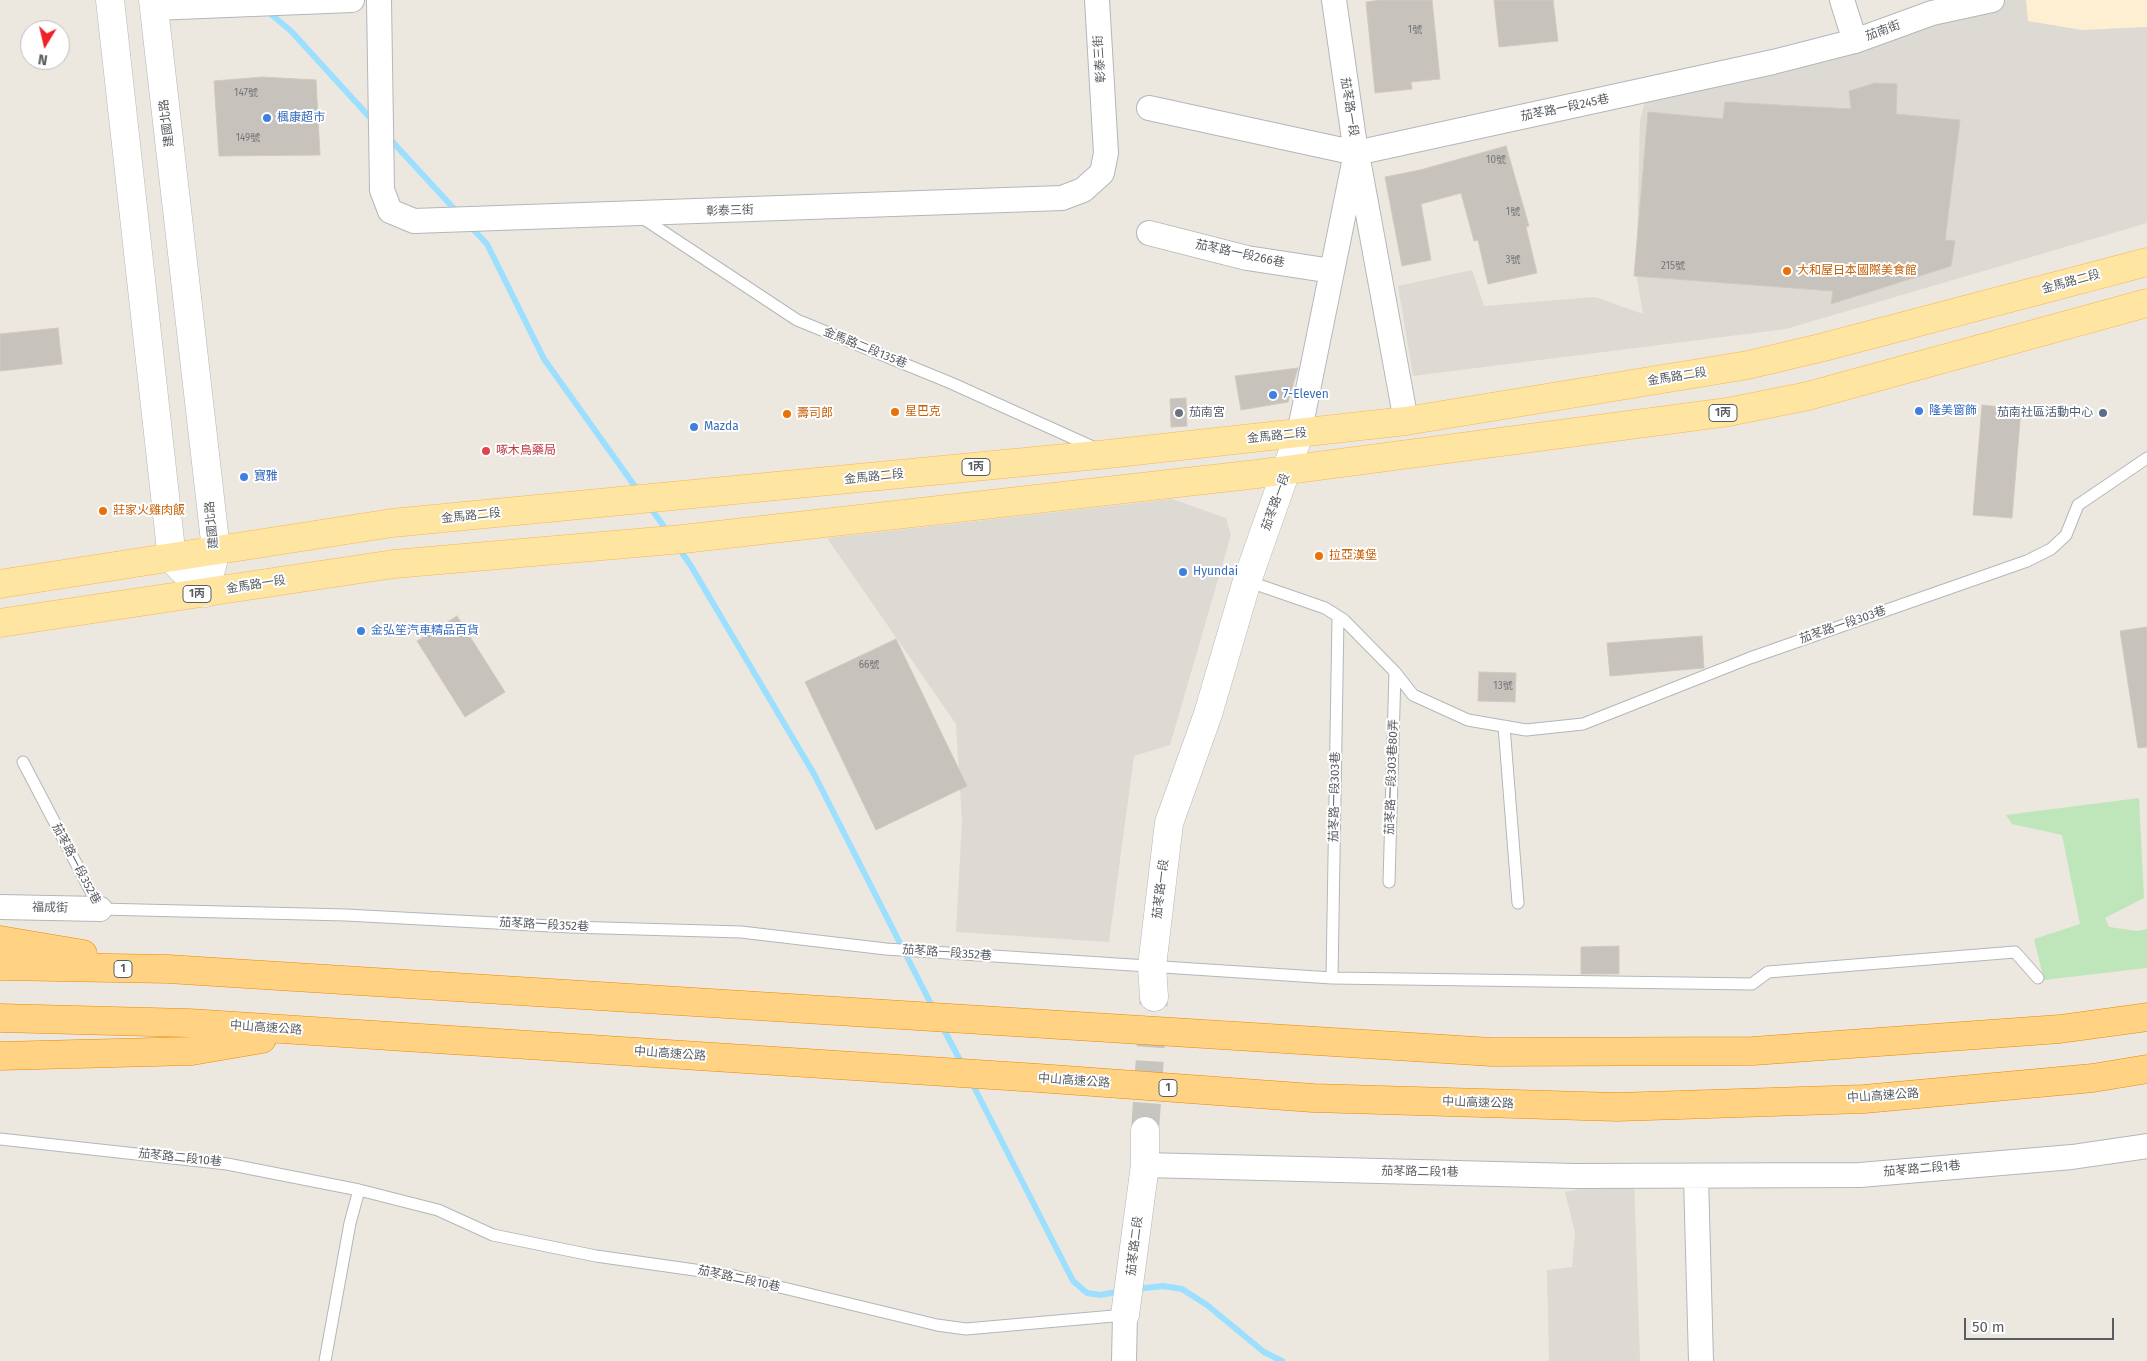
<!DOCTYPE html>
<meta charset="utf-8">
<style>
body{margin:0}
#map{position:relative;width:2147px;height:1361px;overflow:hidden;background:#ece8df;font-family:"Fira Sans",sans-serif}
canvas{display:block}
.north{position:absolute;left:20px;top:20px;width:50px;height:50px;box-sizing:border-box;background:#fff;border:1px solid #bcbec0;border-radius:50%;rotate:189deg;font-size:14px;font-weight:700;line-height:20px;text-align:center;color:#585d61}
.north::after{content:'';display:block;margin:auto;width:18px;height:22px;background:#f12128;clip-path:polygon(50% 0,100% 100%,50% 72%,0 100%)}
.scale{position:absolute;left:1964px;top:1318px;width:150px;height:22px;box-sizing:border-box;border:2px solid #585d61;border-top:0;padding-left:6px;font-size:15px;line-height:18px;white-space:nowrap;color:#585d61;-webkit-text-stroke:4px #fff;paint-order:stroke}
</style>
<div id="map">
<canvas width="2147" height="1361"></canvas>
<div class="north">N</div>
<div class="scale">50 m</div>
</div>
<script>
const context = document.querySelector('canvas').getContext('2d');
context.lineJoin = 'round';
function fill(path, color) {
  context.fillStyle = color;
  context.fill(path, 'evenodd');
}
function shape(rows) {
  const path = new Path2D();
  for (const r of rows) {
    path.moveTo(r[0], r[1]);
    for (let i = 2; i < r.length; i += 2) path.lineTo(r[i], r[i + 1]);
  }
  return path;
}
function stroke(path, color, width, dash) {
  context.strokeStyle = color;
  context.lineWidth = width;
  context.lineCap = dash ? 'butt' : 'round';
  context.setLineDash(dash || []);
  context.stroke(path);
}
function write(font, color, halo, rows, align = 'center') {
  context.font = font + ' "Fira Sans","Noto Sans TC",sans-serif';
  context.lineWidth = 4;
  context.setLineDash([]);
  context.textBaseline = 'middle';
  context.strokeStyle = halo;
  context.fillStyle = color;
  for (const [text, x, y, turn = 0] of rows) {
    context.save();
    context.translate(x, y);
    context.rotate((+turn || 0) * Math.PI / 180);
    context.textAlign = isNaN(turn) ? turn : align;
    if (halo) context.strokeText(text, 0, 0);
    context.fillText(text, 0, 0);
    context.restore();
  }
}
const commercial = shape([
 [2026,0,2147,0,2147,27,2082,30,2027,21]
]);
const industrial = shape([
 [1993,0,2026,0,2028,21,2082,30,2147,27,2147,223,1786,329,1413,376,1398,286,1472,270,1484,306,1595,297,1643,314,1637,280,1638,197,1640,120,1649,87],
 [1172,499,1226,518,1231,535,1170,745,1134,756,1109,942,956,932,962,821,956,724,827,538],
 [1634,1178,1640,1361,1549,1361,1547,1270,1572,1267,1575,1233,1565,1192]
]);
const green = shape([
 [2139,798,2144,898,2105,918,2109,927,2137,931,2147,929,2147,968,2044,980,2034,939,2080,924,2062,835,2012,824,2006,815]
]);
const stream = shape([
 [267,11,291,31,374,122],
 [388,137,459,214],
 [469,225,487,244,544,359,639,492],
 [649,506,668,532],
 [678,547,691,566,814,774,934,1010],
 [942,1026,963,1066],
 [971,1081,1073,1281,1087,1293,1101,1295,1121,1291],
 [1136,1289,1163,1286,1182,1289,1207,1305,1264,1352,1282,1361]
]);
const building = shape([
 [1381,0,1432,0,1440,79,1411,82,1412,89,1375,93,1366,2,1381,0],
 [1494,0,1553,0,1558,41,1499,47,1494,0],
 [262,77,316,80,320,155,219,156,214,81,262,77],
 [1875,83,1897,84,1896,114,1960,120,1945,240,1955,241,1951,266,1831,304,1833,291,1634,276,1648,112,1723,119,1725,102,1851,109,1849,91,1875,83],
 [1506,146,1529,226,1526,227,1537,273,1488,284,1478,240,1474,241,1461,193,1421,204,1431,260,1402,266,1385,177,1420,170,1506,146],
 [58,328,62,364,0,371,0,334,58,328],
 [1298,368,1288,402,1241,410,1235,376,1298,368],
 [1186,398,1187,426,1171,427,1170,399,1186,398],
 [1982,405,2021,409,2012,518,1973,515,1982,405],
 [457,616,505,692,465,717,417,641,457,616],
 [2147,627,2147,747,2138,748,2120,631,2147,627],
 [1702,636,1704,668,1610,676,1607,643,1702,636],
 [896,639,967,786,876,830,805,682,896,639],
 [1479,672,1516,673,1515,702,1478,701,1479,672],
 [1619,946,1619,974,1581,974,1581,947,1619,946]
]);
const tertiaryTunnel = shape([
 [1145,1131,1154,997]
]);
const service = shape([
 [641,217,797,320,951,383,1095,448],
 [1247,581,1325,608,1344,620,1395,672,1413,695,1468,720,1526,730,1583,724,1750,658,2027,561,2051,549,2066,535,2078,505,2147,458],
 [1504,726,1518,903],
 [23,762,100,909,346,915,570,927,741,932,886,949,1332,978,1752,984,1768,972,2015,952,2038,978],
 [1389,882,1395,672],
 [1332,978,1338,617],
 [0,1139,227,1164,359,1190,438,1210,493,1235,596,1256,730,1275,937,1325,966,1329,1125,1315],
 [325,1361,350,1223,359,1190]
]);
const minor = shape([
 [379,0,382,190,390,211,414,221,1062,198,1083,190,1102,173,1106,153,1097,0],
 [1842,0,1855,41],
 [153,8,352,0],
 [1149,108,1356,153,1773,62,1855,41,1932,13,1992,0],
 [1359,165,1406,421],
 [1149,233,1247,258,1332,271],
 [1299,434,1356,153,1334,0],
 [0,907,100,909],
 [1145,1165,1574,1176,1860,1175,2072,1157,2147,1146],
 [1696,1177,1701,1361],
 [1124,1361,1125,1315]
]);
const tertiary = shape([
 [110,0,172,559,205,593],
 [153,0,216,550,205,593],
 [1154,997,1152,966,1169,823,1208,714,1247,581,1299,434],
 [1125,1315,1145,1165,1145,1131]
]);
const primary = shape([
 [0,584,392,523,1108,454,1406,421,1748,365,1824,347,2147,262],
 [0,623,394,564,683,539,1257,474,1728,412,1808,396,2147,303]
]);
const motorway = shape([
 [0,940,83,954],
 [0,966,168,969,247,974,1492,1052,1753,1051,2060,1029,2147,1017],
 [0,1018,189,1023,1038,1078,1313,1098,1617,1107,1864,1099,2093,1078,2147,1069],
 [0,1056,192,1051,262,1039]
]);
const markers = [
 [267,118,5,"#3f7fe0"],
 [1787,271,5,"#e8710a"],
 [1273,395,5,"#3f7fe0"],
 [1919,411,5,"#3f7fe0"],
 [895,412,5,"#e8710a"],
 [1179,413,5,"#6b7280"],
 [2103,413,5,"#5c6f8a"],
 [787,414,5,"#e8710a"],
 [694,427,5,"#3f7fe0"],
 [486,451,5,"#e0444e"],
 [244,477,5,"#3f7fe0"],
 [103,511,5,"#e8710a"],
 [1319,556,5,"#e8710a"],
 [1183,572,5,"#3f7fe0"],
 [361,631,5,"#3f7fe0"]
];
const numberNames = [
 ["1號",1415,30],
 ["147號",246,93],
 ["149號",248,138],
 ["10號",1496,160],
 ["1號",1513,212],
 ["3號",1513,260],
 ["215號",1673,266],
 ["66號",869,665],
 ["13號",1503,686]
];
const shields = [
 [1723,413,28],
 [976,467,28],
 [197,594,28],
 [123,969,18],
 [1168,1088,18]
];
const shieldNames = [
 ["1丙",1723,413],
 ["1丙",976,467],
 ["1丙",197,594],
 ["1",123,969],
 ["1",1168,1088]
];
const streetNames = [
 ["茄南街",1883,31,-20],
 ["彰泰三街",1100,59,-94],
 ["茄苳路一段",1349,107,81],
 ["茄苳路一段245巷",1565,108,-12],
 ["建國北路",167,123,-97],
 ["彰泰三街",730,211,-2],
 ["茄苳路一段266巷",1240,254,12],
 ["金馬路二段",2071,282,-15],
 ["金馬路二段135巷",865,348,22],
 ["金馬路二段",1677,377,-9],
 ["金馬路二段",1277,436,-6],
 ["金馬路二段",874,477,-6],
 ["茄苳路一段",1276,502,-70],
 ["金馬路二段",471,516,-6],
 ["建國北路",212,525,-95],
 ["金馬路一段",256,585,-9],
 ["茄苳路一段303巷",1843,625,-19],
 ["茄苳路一段303巷80弄",1392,777,-88],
 ["茄苳路一段303巷",1335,797,-89],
 ["茄苳路一段352巷",76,864,62],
 ["茄苳路一段",1161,889,-83],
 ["福成街",50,908,1],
 ["茄苳路一段352巷",544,925,3],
 ["茄苳路一段352巷",947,953,4],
 ["中山高速公路",266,1028,4],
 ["中山高速公路",670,1054,4],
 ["中山高速公路",1074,1081,4],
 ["中山高速公路",1883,1096,-4],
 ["中山高速公路",1478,1103,2],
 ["茄苳路二段10巷",180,1158,6],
 ["茄苳路二段1巷",1922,1169,-5],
 ["茄苳路二段1巷",1420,1172,1],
 ["茄苳路二段",1135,1246,-83],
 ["茄苳路二段10巷",739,1279,12]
];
const shopNames = [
 ["楓康超市",277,118],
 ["7-Eleven",1283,395],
 ["隆美窗飾",1929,411],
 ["Mazda",704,427],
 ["寶雅",254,477],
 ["Hyundai",1193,572],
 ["金弘笙汽車精品百貨",371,631]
];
const foodNames = [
 ["大和屋日本國際美食館",1797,271],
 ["星巴克",905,412],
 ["壽司郎",797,414],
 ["莊家火雞肉飯",113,511],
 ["拉亞漢堡",1329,556]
];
const worshipNames = [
 ["茄南宮",1189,413]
];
const serviceNames = [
 ["茄南社區活動中心",2093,413]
];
const healthNames = [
 ["啄木鳥藥局",496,451]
];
fill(commercial, '#ffefd2');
fill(industrial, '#dddad4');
fill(green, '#bfe6ba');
stroke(stream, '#9ddfff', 6);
fill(building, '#c7c3bc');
stroke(building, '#d1c9bd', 1);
stroke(tertiaryTunnel, '#c7c5c0', 28, [28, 14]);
stroke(service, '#b2b7bb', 13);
stroke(minor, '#b2b7bb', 26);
stroke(tertiary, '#b2b7bb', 29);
stroke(primary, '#f8b54d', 29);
stroke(motorway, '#ec8800', 29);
stroke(service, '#fff', 11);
stroke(minor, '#fff', 24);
stroke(tertiary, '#fff', 28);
stroke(primary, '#ffe5a2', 28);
stroke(motorway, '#ffd284', 28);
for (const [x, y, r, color] of markers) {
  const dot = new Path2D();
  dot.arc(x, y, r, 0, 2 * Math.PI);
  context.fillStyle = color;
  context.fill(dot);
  stroke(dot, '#fff', 2);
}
write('10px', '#747678', null, numberNames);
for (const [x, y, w] of shields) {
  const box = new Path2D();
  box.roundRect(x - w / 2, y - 8.5, w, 17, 4);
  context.fillStyle = '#fff';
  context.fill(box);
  stroke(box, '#585d61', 1);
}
write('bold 11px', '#585d61', null, shieldNames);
write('12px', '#585d61', '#fff', streetNames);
write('12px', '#366cbe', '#fff', shopNames, 'left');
write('12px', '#c56008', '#fff', foodNames, 'left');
write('12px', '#5b616d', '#fff', worshipNames, 'left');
write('12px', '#4e5e75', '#fff', serviceNames, 'right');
write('12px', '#be3a42', '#fff', healthNames, 'left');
</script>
